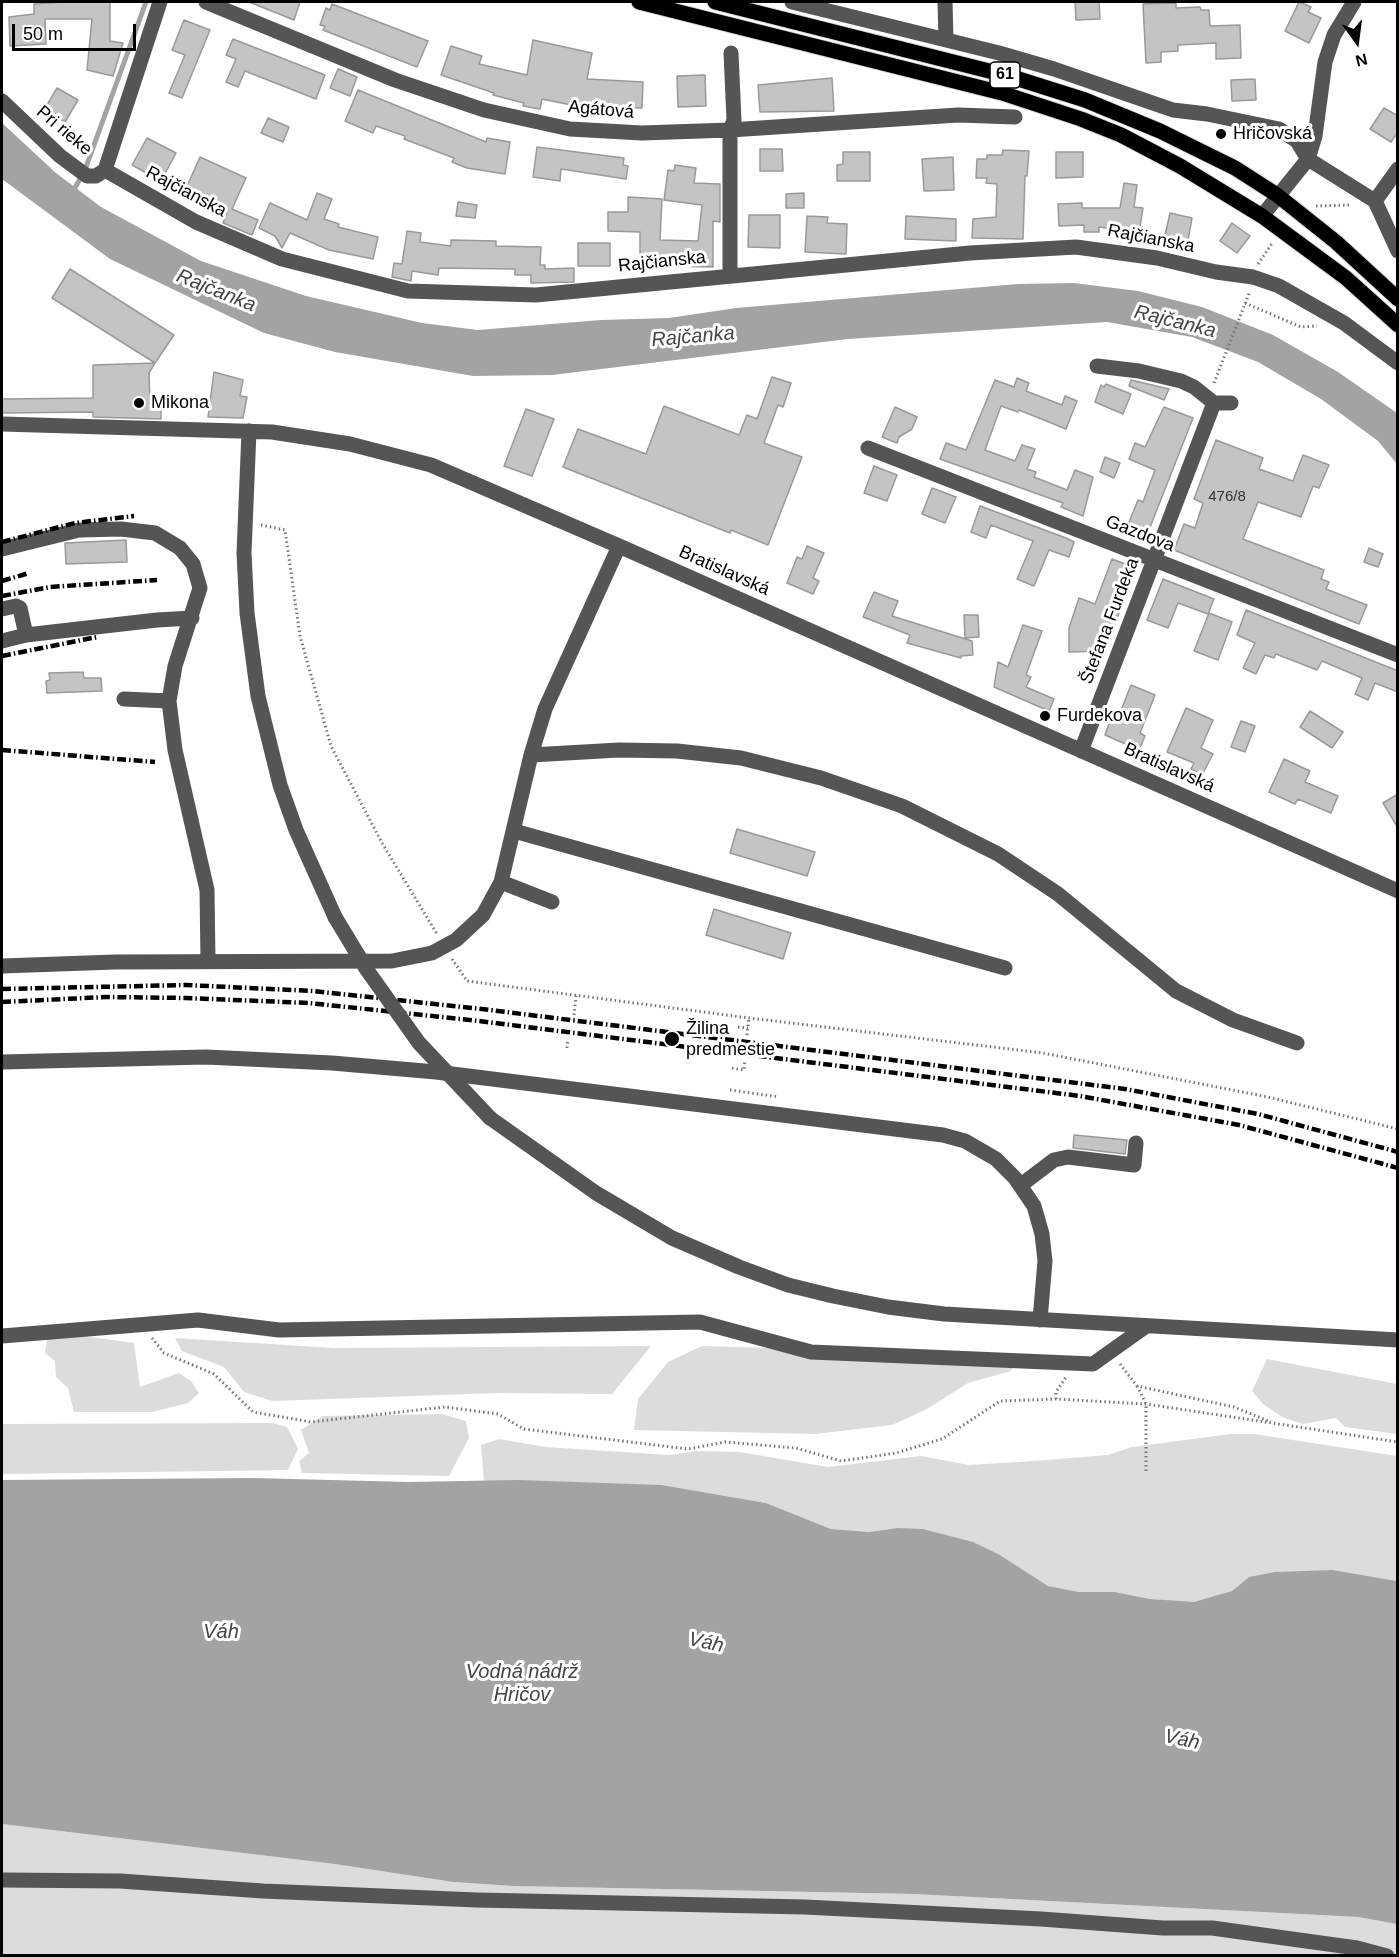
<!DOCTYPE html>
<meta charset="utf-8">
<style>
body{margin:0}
#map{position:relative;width:1399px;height:1957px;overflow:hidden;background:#fff;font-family:Arial,sans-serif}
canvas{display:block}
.frame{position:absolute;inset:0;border:3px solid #000;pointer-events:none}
.north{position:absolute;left:1327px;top:12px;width:60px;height:60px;-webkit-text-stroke:4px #fff;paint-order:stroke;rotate:166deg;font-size:16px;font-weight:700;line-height:24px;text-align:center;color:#000}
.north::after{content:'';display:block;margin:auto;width:21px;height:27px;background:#000;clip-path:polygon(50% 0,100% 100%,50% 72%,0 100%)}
.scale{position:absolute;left:12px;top:24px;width:124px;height:27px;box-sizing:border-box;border:3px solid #000;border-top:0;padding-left:8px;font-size:18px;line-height:21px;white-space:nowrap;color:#000;-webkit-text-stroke:4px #fff;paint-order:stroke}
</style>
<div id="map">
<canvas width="1399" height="1957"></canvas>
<div class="frame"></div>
<div class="north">N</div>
<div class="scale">50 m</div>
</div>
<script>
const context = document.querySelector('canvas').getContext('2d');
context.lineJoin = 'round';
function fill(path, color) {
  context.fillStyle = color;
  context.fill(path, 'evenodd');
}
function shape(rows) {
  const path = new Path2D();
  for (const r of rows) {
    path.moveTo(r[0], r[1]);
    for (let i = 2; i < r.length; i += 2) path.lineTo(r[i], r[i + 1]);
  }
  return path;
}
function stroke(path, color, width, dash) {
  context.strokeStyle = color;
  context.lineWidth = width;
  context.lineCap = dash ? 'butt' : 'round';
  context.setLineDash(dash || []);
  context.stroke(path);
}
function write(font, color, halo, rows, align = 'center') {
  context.font = font + ' Arial,sans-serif';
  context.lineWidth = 6;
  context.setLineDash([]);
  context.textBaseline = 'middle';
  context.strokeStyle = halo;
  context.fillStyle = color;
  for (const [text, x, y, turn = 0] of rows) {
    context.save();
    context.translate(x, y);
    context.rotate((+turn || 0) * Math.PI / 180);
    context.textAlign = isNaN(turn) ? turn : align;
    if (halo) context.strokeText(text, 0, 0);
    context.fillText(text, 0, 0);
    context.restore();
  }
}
const green = shape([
 [48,1331,134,1343,140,1387,179,1373,191,1381,199,1393,188,1403,152,1412,74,1412,68,1388,56,1377,55,1361,45,1353],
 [175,1338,333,1348,651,1346,612,1394,498,1393,272,1401,244,1392,224,1367,182,1351],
 [702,1346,1020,1356,1011,1371,968,1383,927,1409,892,1425,815,1434,634,1430,638,1399,668,1362],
 [1267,1359,1397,1384,1397,1434,1345,1427,1336,1418,1303,1424,1282,1417,1263,1404,1252,1391],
 [442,1414,466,1421,469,1438,449,1476,302,1473,299,1461,309,1453,301,1430,323,1416],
 [273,1423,287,1427,298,1449,288,1470,2,1474,2,1424],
 [1231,1434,1254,1434,1397,1456,1397,1581,1333,1570,1249,1577,1232,1591,1194,1603,1150,1599,1115,1592,1079,1592,1048,1586,1000,1555,897,1528,869,1532,831,1529,766,1503,662,1485,484,1481,481,1445,499,1439,545,1447,670,1455,697,1451,740,1452,828,1467,921,1456,969,1465,1033,1461,1108,1455,1132,1447],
 [2,1824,335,1864,453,1882,513,1886,914,1894,1358,1917,1398,1924,1397,1956,2,1956]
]);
const water = shape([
 [2,123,56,173,101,207,201,261,306,296,422,323,478,330,601,320,669,318,736,308,1018,284,1074,283,1138,291,1202,307,1273,335,1338,372,1397,413,1397,464,1378,441,1321,399,1258,362,1192,337,1107,322,848,339,552,375,473,376,335,352,264,333,110,259,2,179],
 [254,1478,408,1482,518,1480,662,1485,766,1503,831,1529,869,1532,897,1528,923,1529,973,1542,1000,1555,1048,1586,1079,1592,1115,1592,1150,1599,1194,1602,1232,1591,1249,1577,1275,1572,1333,1570,1397,1581,1397,1924,1358,1917,914,1894,513,1886,453,1882,335,1864,2,1824,2,1480]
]);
const stream = shape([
 [86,167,146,2],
 [72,193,80,179]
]);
const building = shape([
 [63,2,110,2,110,41,123,43,113,76,87,70,92,19,45,19,46,44,10,46,9,17,34,14,34,4,63,2],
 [249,2,300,2,294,20,249,2],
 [1075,2,1099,2,1100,19,1076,20,1075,2],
 [1299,2,1311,7,1308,12,1321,18,1309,43,1285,31,1299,2],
 [1176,3,1176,8,1200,7,1201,10,1209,10,1210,26,1240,25,1241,58,1216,59,1216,43,1178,45,1178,51,1161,52,1161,62,1146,63,1143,4,1176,3],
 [332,4,428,41,417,67,323,30,325,26,320,25,326,8,330,10,332,4],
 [184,20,210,30,182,98,169,93,185,55,172,50,184,20],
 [233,39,325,75,316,99,245,71,238,87,226,82,236,59,226,55,233,39],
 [533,40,592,53,587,79,643,82,642,108,581,107,542,99,540,109,523,106,524,103,493,95,494,93,441,75,451,46,482,56,479,64,527,75,533,40],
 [338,69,357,77,350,96,330,88,338,69],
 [705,75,706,106,678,107,677,76,705,75],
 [832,78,834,111,760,112,758,85,832,78],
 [1255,79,1256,100,1232,101,1231,80,1255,79],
 [57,88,78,100,65,122,44,110,57,88],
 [358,90,486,142,487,138,510,142,505,174,467,168,452,162,454,158,404,139,405,136,376,126,373,133,345,121,358,90],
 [1384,108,1398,116,1398,132,1391,142,1370,129,1384,108],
 [268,118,289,127,283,142,261,133,268,118],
 [147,138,176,153,161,181,132,165,147,138],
 [537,147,624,158,623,165,628,166,626,179,561,169,560,181,533,177,537,147],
 [760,149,782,149,783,171,760,171,760,149],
 [1003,150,1029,151,1027,176,1025,176,1023,239,972,238,973,219,996,217,997,184,986,183,987,178,976,178,977,159,987,159,987,155,1002,155,1003,150],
 [843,152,870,152,870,181,837,181,837,165,843,164,843,152],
 [1056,152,1083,152,1083,177,1056,178,1056,152],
 [200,157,246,178,232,209,258,220,252,235,223,223,227,213,199,200,202,193,187,186,200,157],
 [953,157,954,190,924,191,922,159,953,157],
 [675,165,696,168,694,183,720,184,720,222,713,221,713,267,668,266,668,263,640,262,640,232,608,231,608,212,628,212,628,197,662,199,660,240,698,241,702,205,664,200,668,170,674,171,675,165],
 [1124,183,1137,185,1134,207,1143,208,1139,233,1099,227,1099,232,1084,232,1084,225,1059,226,1058,204,1082,203,1082,208,1120,208,1124,183],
 [317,193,332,199,324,219,339,224,338,227,378,237,373,259,329,250,290,233,282,248,275,236,259,228,270,203,307,220,317,193],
 [804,193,804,208,786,208,786,194,804,193],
 [458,202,477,205,475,218,456,216,458,202],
 [1170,213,1192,218,1188,240,1165,235,1170,213],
 [749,215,780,215,780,248,748,247,749,215],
 [807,216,828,217,827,223,847,224,846,254,805,252,807,216],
 [906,216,956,219,956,241,905,239,906,216],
 [1232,223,1250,236,1237,253,1220,241,1232,223],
 [407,231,421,233,420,242,451,246,451,240,496,241,496,246,541,247,540,265,545,265,545,269,574,268,574,282,531,283,531,275,515,275,515,269,439,268,438,275,412,271,411,281,392,277,394,263,402,264,407,231],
 [578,243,610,243,610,266,578,266,578,243],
 [70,269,174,335,155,363,52,298,70,269],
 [155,363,149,373,150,404,161,404,161,419,93,417,93,412,2,413,2,399,93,398,93,365,155,363],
 [214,372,243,380,240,396,247,397,243,418,208,417,214,372],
 [772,377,791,383,783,407,778,405,764,443,802,457,768,545,731,530,730,533,563,467,578,429,646,454,664,406,739,435,747,415,757,419,772,377],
 [1017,378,1029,383,1026,391,1062,405,1065,396,1077,401,1066,429,1019,410,1018,412,1001,406,985,450,1015,461,1022,445,1035,449,1027,469,1036,472,1034,477,1067,490,1075,470,1093,477,1083,516,1061,507,1063,503,940,459,946,443,966,450,995,380,1014,387,1017,378],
 [1131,380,1169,389,1164,400,1129,386,1131,380],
 [1106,384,1131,394,1123,414,1095,402,1101,385,1104,387,1106,384],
 [895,407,917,417,912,429,899,437,897,443,882,437,895,407],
 [1164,407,1193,418,1145,540,1125,532,1138,500,1143,502,1155,470,1129,459,1135,443,1145,447,1164,407],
 [526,409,554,419,532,476,504,466,526,409],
 [1216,440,1263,458,1259,469,1293,481,1303,455,1329,465,1319,488,1313,486,1301,517,1258,502,1243,539,1324,570,1321,579,1329,582,1326,589,1367,605,1359,624,1174,550,1184,524,1195,528,1203,503,1194,499,1216,440],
 [1105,457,1120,463,1114,478,1100,472,1105,457],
 [874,466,897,475,887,501,864,493,874,466],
 [932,488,956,497,945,523,922,514,932,488],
 [980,506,1066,538,1074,542,1069,557,1049,550,1034,586,1017,579,1033,541,991,525,986,538,971,532,980,506],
 [126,540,127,562,66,564,65,543,126,540],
 [807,546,824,553,813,578,819,581,813,594,787,583,797,557,802,559,807,546],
 [1369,548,1383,554,1378,567,1364,562,1369,548],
 [1112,559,1136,568,1113,629,1103,625,1104,651,1069,652,1069,628,1079,598,1095,604,1112,559],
 [1163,579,1214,599,1208,614,1178,603,1168,628,1147,620,1163,579],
 [874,592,898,601,892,616,972,641,973,655,961,656,961,658,907,643,910,635,863,617,874,592],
 [1246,610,1398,671,1398,692,1375,683,1368,700,1355,694,1362,678,1322,661,1317,670,1276,654,1274,658,1265,655,1256,674,1243,668,1255,643,1237,635,1246,610],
 [1209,613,1232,622,1218,660,1194,651,1209,613],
 [964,615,978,615,979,637,965,638,964,615],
 [1023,625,1042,631,1026,675,1031,677,1026,687,1054,699,1049,711,994,687,998,662,1008,667,1023,625],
 [83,672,84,678,101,678,102,691,47,693,46,681,50,680,49,673,83,672],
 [1131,685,1155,695,1140,733,1145,736,1139,750,1105,735,1110,721,1116,723,1131,685],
 [1186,708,1213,720,1201,748,1213,754,1202,775,1191,769,1194,763,1167,752,1186,708],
 [1310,711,1343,732,1332,748,1300,727,1310,711],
 [1241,721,1255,726,1245,752,1231,747,1241,721],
 [1284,759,1310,771,1305,782,1338,796,1331,813,1298,799,1295,804,1269,792,1284,759],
 [1398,794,1398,828,1383,803,1398,794],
 [737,829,815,852,807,876,730,853,737,829],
 [714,909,791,933,783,959,706,935,714,909],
 [1074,1135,1127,1140,1125,1154,1073,1148,1074,1135]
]);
const path = shape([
 [1316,206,1351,205],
 [1258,264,1273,242],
 [1245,303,1301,327,1317,326],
 [1214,383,1250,291],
 [154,397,154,404],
 [261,525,285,530,300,636,331,746,382,843,437,934],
 [452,959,467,981,749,1018,1043,1053,1268,1097,1398,1129],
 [574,1015,576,996],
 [738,1027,748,1028],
 [747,1035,749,1018],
 [567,1048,568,1039],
 [732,1068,744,1070,745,1060],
 [730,1090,779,1097],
 [152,1338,164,1353,214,1374,253,1412,311,1422,445,1407,498,1414,524,1429,688,1449,725,1442,796,1448,841,1461,896,1453,942,1439,1000,1401,1056,1399,1146,1404,1398,1442],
 [1120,1364,1137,1386,1234,1407,1271,1422],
 [1137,1386,1146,1404,1146,1474],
 [1056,1399,1056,1392,1066,1377]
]);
const minor = shape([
 [206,2,395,80,484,110,570,129,642,133,730,130,958,115,1015,117],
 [792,2,999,53,1054,69,1173,110,1207,114,1279,129,1297,141,1308,159,1375,201,1398,251],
 [945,2,946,39],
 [2,101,60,156,87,176,96,176,105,170],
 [105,170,196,222,282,259,408,291,536,295,970,253,1076,247,1157,258,1216,272,1253,277,1279,286,1344,323,1398,363],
 [105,170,160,2],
 [1375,201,1398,169],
 [1262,216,1308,159,1315,136,1325,62,1334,35,1354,2],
 [730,275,730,130,734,120,731,53],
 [1097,366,1139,371,1181,381,1194,387,1214,403,1231,403],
 [2,424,272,432,350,444,431,465,619,546,1398,891],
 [249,431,244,553,247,613,258,696,280,785,296,830,335,917],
 [868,448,1398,655],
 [2,549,79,530,121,529,155,533,180,548,193,564,200,588,175,666,169,701,175,750,207,890,208,961],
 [2,609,16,606,20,608,26,635],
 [2,641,26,635,157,620,192,618],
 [124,699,169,701],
 [1081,751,1214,403],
 [531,755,619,750,677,751,741,758,821,778,902,806,998,854,1058,894,1176,991,1233,1020,1297,1043],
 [514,831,1005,968],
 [501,882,552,902],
 [2,966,115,962,392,961,432,953,456,940,483,915,501,882,531,755,545,709,619,546],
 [2,1062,206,1057,332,1063,436,1072,943,1135,965,1141,996,1159,1015,1178,1034,1206,1042,1234,1045,1261,1040,1320],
 [490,1118,596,1193,672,1238,739,1267,788,1285,833,1296,888,1307,944,1314,1398,1340],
 [1021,1185,1054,1160,1068,1157,1134,1165,1136,1143],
 [2,1336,198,1320,279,1330,700,1322,811,1352,1093,1364,1145,1327],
 [2,1880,120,1881,263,1891,477,1900,805,1907,1041,1919,1163,1928,1212,1928,1357,1948,1387,1956]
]);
const major = shape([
 [639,2,1002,93,1081,119,1121,135,1180,166,1262,216,1346,278,1398,325],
 [715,2,1009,76,1085,100,1160,131,1235,168,1277,195,1336,242,1398,299]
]);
const rail = shape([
 [2,542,75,523,134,516],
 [2,581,29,573],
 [2,596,50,587,157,580],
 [2,656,97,637],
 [2,750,155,762],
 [2,989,186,985,313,991,482,1009,1125,1089,1258,1114,1398,1152],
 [2,1002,106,997,186,998,309,1003,479,1021,1080,1096,1239,1125,1398,1168]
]);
const minorBridge = shape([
 [335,917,367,970,419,1043,490,1118]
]);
const markers = [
 [1221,134,6,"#000"],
 [139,403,6,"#000"],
 [1045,716,6,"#000"],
 [672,1039,8,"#000"]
];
const numberNames = [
 ["476/8",1227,497]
];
const shields = [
 [1005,75,30]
];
const shieldNames = [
 ["61",1005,75]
];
const streetNames = [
 ["Agátová",601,110,5],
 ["Pri rieke",64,131,40],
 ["Rajčianska",186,192,28],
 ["Rajčianska",1151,239,11],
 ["Rajčianska",662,262,-6],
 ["Gazdova",1140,534,21],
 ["Bratislavská",724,571,24],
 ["Štefana Furdeka",1110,621,-69],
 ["Bratislavská",1169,768,24]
];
const poiNames = [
 ["Hričovská",1233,134],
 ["Mikona",151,403],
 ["Furdekova",1057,716],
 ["Žilina",686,1029],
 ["predmestie",686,1050]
];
const waterNames = [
 ["Rajčanka",216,291,22],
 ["Rajčanka",1175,322,14],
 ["Rajčanka",693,337,-5],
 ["Váh",221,1632],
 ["Váh",706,1643,12],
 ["Vodná nádrž",522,1672],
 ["Hričov",522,1695],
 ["Váh",1182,1740,12]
];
fill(green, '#dcdcdc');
fill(water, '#a3a3a3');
stroke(stream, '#a3a3a3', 5);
fill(building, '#c4c4c4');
stroke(building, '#999', 1.5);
stroke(major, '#dbdbdb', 17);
stroke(path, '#777', 3, [1.5, 3]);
stroke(minor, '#555', 15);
stroke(major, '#000', 15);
stroke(rail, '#000', 4.5, [9, 3, 1.5, 3]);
stroke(minorBridge, '#555', 15);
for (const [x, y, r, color] of markers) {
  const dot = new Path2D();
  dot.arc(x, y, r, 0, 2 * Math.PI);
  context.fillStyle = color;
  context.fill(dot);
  stroke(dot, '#fff', 2);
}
write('15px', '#313131', null, numberNames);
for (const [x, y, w] of shields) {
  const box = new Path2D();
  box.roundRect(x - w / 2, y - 13, w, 26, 4.5);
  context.fillStyle = '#fff';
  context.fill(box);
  stroke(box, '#000', 1.5);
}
write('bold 16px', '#000', null, shieldNames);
write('18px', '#000', '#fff', streetNames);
write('18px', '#000', '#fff', poiNames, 'left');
write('italic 20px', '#444', '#fff', waterNames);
</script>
